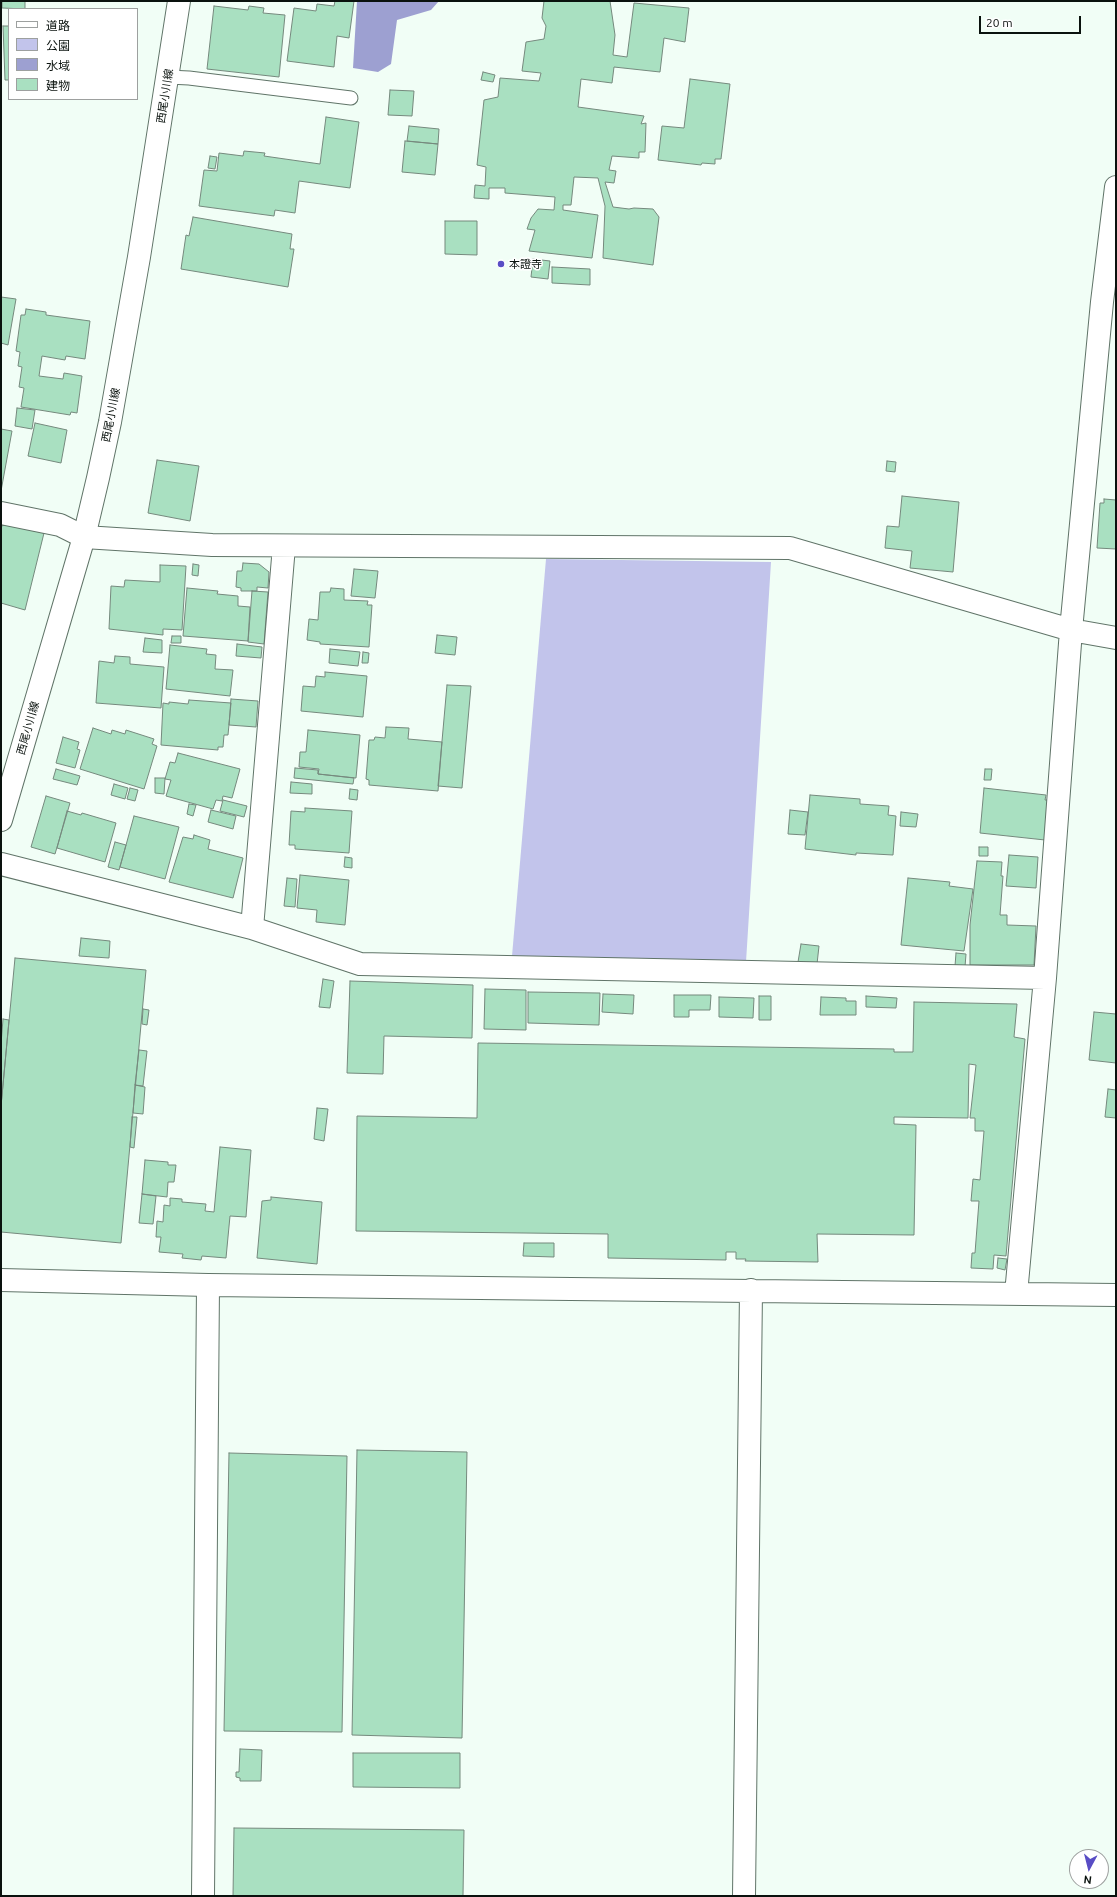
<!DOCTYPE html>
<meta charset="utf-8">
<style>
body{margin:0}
#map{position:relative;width:1117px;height:1897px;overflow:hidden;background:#f1fef6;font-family:Ubuntu,"Noto Sans JP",sans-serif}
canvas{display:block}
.frame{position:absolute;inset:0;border:2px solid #0a120e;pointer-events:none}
.legend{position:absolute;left:8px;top:8px;width:130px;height:92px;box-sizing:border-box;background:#fff;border:1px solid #9da09f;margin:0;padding:5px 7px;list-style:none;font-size:12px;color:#0a120e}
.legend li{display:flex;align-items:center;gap:8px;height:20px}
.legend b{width:20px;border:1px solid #9da09f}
.north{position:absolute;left:1069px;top:1849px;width:40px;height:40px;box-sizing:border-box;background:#fff;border:1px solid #9da09f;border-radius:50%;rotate:187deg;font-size:11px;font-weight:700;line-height:16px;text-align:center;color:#0a120e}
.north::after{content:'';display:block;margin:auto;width:14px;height:18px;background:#594dc5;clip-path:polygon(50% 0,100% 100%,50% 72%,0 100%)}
.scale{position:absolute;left:979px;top:16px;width:102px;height:18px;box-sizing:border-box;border:2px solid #0a120e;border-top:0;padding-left:5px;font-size:12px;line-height:14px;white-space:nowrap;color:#0a120e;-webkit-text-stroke:3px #fff;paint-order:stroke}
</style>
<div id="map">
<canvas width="1117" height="1897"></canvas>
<div class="frame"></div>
<ul class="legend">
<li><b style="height:5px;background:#fff"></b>道路</li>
<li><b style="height:11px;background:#c2c4eb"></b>公園</li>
<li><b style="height:11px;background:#9da0d1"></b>水域</li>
<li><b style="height:11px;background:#a9e0c1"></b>建物</li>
</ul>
<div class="north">N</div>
<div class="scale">20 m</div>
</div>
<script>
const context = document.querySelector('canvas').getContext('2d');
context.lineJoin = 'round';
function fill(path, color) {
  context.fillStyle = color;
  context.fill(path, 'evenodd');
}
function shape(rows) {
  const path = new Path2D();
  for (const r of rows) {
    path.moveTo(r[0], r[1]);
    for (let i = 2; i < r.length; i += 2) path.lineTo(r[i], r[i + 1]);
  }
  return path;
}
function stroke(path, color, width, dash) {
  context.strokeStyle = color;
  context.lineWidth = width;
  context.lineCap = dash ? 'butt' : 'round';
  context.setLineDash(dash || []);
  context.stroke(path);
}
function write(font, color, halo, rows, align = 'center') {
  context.font = font + ' Ubuntu,"Noto Sans JP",sans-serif';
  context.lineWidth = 3;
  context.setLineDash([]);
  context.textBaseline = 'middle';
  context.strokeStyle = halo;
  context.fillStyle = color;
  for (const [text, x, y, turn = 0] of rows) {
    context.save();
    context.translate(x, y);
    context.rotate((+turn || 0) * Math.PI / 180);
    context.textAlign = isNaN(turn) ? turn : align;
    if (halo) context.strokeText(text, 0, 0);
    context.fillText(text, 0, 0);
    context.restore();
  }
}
const green = shape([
 [546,559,771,562,746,962,512,956]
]);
const water = shape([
 [357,1,439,1,431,10,397,20,391,64,378,72,353,68]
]);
const building = shape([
 [2,1,25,1,25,9,2,8,2,1],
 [335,1,354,1,349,38,337,36,334,67,287,61,294,8,316,11,317,4,334,6,335,1],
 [544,1,610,1,615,35,613,55,627,57,634,3,689,8,685,42,664,38,660,72,614,67,612,83,581,79,578,107,644,116,641,124,646,123,645,152,639,152,639,158,612,156,609,170,616,171,614,183,605,182,613,207,629,209,634,208,653,209,659,217,653,265,603,258,605,206,598,178,574,177,571,205,563,205,563,210,598,215,592,258,529,251,535,230,527,229,531,218,538,209,554,210,555,197,505,193,505,188,489,188,489,199,474,198,475,185,485,186,486,167,477,165,484,100,498,97,500,78,539,81,541,73,522,71,526,42,544,39,546,26,542,18,544,1],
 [214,6,248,10,249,6,264,8,263,13,285,15,279,77,207,69,214,6],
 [3,26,9,26,9,80,5,80,3,26],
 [483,72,495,75,493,82,481,80,483,72],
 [690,79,730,84,721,159,715,159,715,164,702,163,701,165,658,160,662,126,684,128,690,79],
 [390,90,414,91,412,116,388,115,390,90],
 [326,117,359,122,350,188,299,181,295,213,275,210,274,216,199,206,204,170,217,171,219,153,243,156,244,151,265,153,264,156,320,164,326,117],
 [409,126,439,129,438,144,407,141,409,126],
 [405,141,438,144,435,175,402,172,405,141],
 [210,156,217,157,215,169,208,168,210,156],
 [193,217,292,234,290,249,294,249,288,287,181,269,186,235,189,236,193,217],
 [445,221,477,221,477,255,445,254,445,221],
 [533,259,550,261,548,279,531,277,533,259],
 [552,267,590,269,590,285,552,283,552,267],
 [1,297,16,299,8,345,1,343,1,297],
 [26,309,46,312,46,315,90,321,85,359,66,356,65,360,42,356,39,376,63,379,64,373,82,376,77,413,71,412,70,415,21,407,24,388,19,387,22,367,18,366,20,352,16,351,21,315,25,315,26,309],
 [17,408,35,410,32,429,15,426,17,408],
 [35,423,67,430,61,463,28,456,35,423],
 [1,429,12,431,1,491,1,429],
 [157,460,199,466,190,521,148,513,157,460],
 [887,461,896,462,895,472,886,471,887,461],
 [902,496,959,502,953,572,910,568,912,551,885,548,887,526,899,527,902,496],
 [1104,499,1116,500,1116,549,1097,548,1100,503,1104,503,1104,499],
 [4,524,44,533,25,610,1,603,1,525,3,526,4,524],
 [243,563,259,564,269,572,268,588,257,587,257,591,241,591,241,588,236,587,237,571,242,571,243,563],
 [193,564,199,565,198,576,192,575,193,564],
 [160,565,186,566,182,630,163,629,163,635,109,629,111,586,124,587,125,580,160,582,160,565],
 [354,569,378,571,375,598,351,596,354,569],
 [187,588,218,591,217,594,238,596,238,606,250,607,248,641,183,636,187,588],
 [331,588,344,589,344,600,368,601,367,605,372,605,369,647,320,644,320,642,307,640,309,619,318,620,320,592,330,592,331,588],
 [252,591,268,592,264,644,248,642,252,591],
 [437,635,457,637,455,655,435,653,437,635],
 [172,636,181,636,181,643,171,643,172,636],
 [145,638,162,640,162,653,143,652,145,638],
 [237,644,262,647,261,658,236,656,237,644],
 [170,645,207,649,206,654,216,655,215,669,233,670,230,696,166,689,170,645],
 [330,649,360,652,358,666,329,663,330,649],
 [363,652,369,653,368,663,362,663,363,652],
 [115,656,130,657,130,664,164,667,161,708,96,703,99,661,114,663,115,656],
 [325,672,367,676,363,717,301,711,303,686,315,687,316,676,325,677,325,672],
 [447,685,471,686,462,788,438,786,447,685],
 [231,699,258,701,256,727,229,725,231,699],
 [189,700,231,703,228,735,224,735,223,747,218,747,218,750,161,745,163,703,169,704,169,702,188,704,189,700],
 [386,727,409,728,408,739,442,742,438,791,369,785,369,780,366,779,369,740,374,740,375,737,385,738,386,727],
 [93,728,111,734,112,730,125,734,126,730,154,739,152,744,157,746,144,789,80,769,93,728],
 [308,730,360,735,356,778,318,774,319,769,299,767,300,752,306,752,308,730],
 [63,737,79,742,77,749,80,750,75,768,56,763,63,737],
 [178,753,240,769,232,798,223,796,222,801,216,800,213,809,166,796,171,780,165,779,170,762,175,763,178,753],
 [295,768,318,770,318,774,354,778,353,784,294,778,295,768],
 [56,769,80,776,77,785,53,779,56,769],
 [985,769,992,769,991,780,984,780,985,769],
 [155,778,165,778,164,794,155,793,155,778],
 [291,782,312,784,312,794,290,793,291,782],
 [114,784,128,788,125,799,111,795,114,784],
 [130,788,138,790,135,801,127,799,130,788],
 [984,788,1046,795,1045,800,1050,800,1045,840,980,833,984,788],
 [350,789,358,790,357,800,349,799,350,789],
 [810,795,860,799,860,804,889,806,888,815,896,816,893,855,856,853,856,855,805,849,810,795],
 [46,796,70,803,55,854,31,847,46,796],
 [223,800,247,806,244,817,220,811,223,800],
 [189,804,196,805,193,816,187,814,189,804],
 [305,808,352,811,349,853,295,849,295,845,289,845,291,811,305,812,305,808],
 [211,810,236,816,233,829,208,822,211,810],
 [790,810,808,812,805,835,788,834,790,810],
 [67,811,81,815,82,813,116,823,105,862,57,848,67,811],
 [901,812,918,814,916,827,900,826,901,812],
 [134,816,179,827,165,879,120,867,134,816],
 [194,835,210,840,208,849,243,858,233,898,169,882,183,837,193,839,194,835],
 [115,842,126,845,119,870,108,867,115,842],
 [979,847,988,847,988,856,979,856,979,847],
 [1009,855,1038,857,1036,888,1006,886,1009,855],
 [345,857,352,858,352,868,344,867,345,857],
 [977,861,1002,862,1001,876,1003,876,1000,915,1007,915,1007,925,1036,926,1034,965,970,965,970,925,977,861],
 [300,875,349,880,345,925,316,922,317,910,297,908,300,875],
 [287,878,297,879,295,907,284,906,287,878],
 [908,878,950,882,949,886,973,889,964,951,901,945,908,878],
 [81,938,110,941,109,958,79,956,81,938],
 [801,944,819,946,817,964,798,962,801,944],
 [956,953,966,954,965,967,955,966,956,953],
 [15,958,146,970,121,1243,1,1232,1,1106,15,958],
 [323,979,334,981,330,1008,319,1007,323,979],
 [350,981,473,985,472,1038,384,1036,383,1074,347,1073,350,981],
 [485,989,526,990,526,1030,484,1029,485,989],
 [528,992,600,993,599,1025,528,1023,528,992],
 [603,994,634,995,633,1014,602,1012,603,994],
 [674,995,711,995,710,1010,689,1010,689,1017,674,1017,674,995],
 [759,996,771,996,771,1020,759,1020,759,996],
 [866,996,897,998,896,1008,866,1007,866,996],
 [719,997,754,998,753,1018,719,1017,719,997],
 [821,997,846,998,846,1001,856,1001,856,1015,820,1015,821,997],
 [914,1002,1017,1004,1014,1037,1025,1039,1006,1256,994,1255,993,1269,971,1268,972,1253,975,1253,979,1201,971,1201,973,1179,980,1180,984,1131,975,1131,975,1118,970,1118,976,1065,969,1064,968,1118,894,1117,894,1124,916,1125,914,1235,817,1234,818,1262,745,1261,746,1259,736,1259,736,1252,726,1252,726,1260,608,1258,608,1234,356,1231,357,1116,477,1118,478,1043,894,1049,894,1052,913,1052,914,1002],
 [143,1009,149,1010,147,1025,142,1024,143,1009],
 [1094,1012,1116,1014,1116,1063,1089,1060,1094,1012],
 [3,1019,9,1020,1,1106,1,1044,3,1019],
 [139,1050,147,1051,143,1086,135,1085,139,1050],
 [135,1085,145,1087,143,1114,133,1113,135,1085],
 [1108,1089,1116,1090,1116,1118,1105,1117,1108,1089],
 [317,1108,328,1109,324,1141,314,1139,317,1108],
 [132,1117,137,1117,134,1148,130,1147,132,1117],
 [220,1147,251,1150,246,1217,230,1216,226,1258,202,1256,201,1260,182,1258,183,1254,159,1252,161,1237,156,1237,157,1221,163,1222,164,1205,170,1206,170,1198,182,1199,182,1202,206,1204,205,1211,214,1212,220,1147],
 [145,1160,168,1162,168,1165,176,1165,174,1182,168,1182,167,1197,142,1194,145,1160],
 [142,1194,156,1196,153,1224,139,1223,142,1194],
 [271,1197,322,1202,317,1264,257,1258,262,1201,271,1200,271,1197],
 [524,1243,554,1243,554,1257,523,1256,524,1243],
 [998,1258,1007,1259,1005,1270,997,1268,998,1258],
 [357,1450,467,1452,462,1738,352,1735,357,1450],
 [229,1453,347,1456,342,1732,224,1731,229,1453],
 [240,1749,262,1750,261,1781,240,1781,240,1778,236,1777,236,1772,239,1772,240,1749],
 [353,1753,460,1753,460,1788,353,1787,353,1753],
 [234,1828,464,1830,463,1896,233,1896,234,1828]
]);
const service = shape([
 [168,77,189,78,351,98]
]);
const minor = shape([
 [1,513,60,525,84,537,212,545,790,548,1071,630,1116,638],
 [1,864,252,928,284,546],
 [252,928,360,964,1045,978],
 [1,1280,208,1285,1116,1295],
 [1016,1294,1045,978,1071,630,1102,302,1116,187],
 [203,1896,208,1285],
 [744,1896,751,1290]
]);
const secondary = shape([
 [1,820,84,537,98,478,110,422,139,257,179,1]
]);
const markers = [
 [501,264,4,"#594dc5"]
];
const streetNames = [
 ["西尾小川線",165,96,-81],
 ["西尾小川線",111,415,-79],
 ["西尾小川線",28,728,-74]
];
const poiNames = [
 ["本證寺",509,264]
];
fill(green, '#c2c4eb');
fill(water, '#9da0d1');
fill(building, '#a9e0c1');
stroke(building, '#75897d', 1);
stroke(service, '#607468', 15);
stroke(minor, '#607468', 24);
stroke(secondary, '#607468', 24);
stroke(service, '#fff', 13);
stroke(minor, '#fff', 22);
stroke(secondary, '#fff', 22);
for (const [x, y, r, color] of markers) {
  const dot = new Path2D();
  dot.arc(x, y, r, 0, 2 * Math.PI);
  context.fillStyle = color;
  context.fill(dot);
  stroke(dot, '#fff', 1.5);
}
write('11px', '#0a120e', '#fff', streetNames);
write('11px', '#0a120e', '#fff', poiNames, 'left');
</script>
